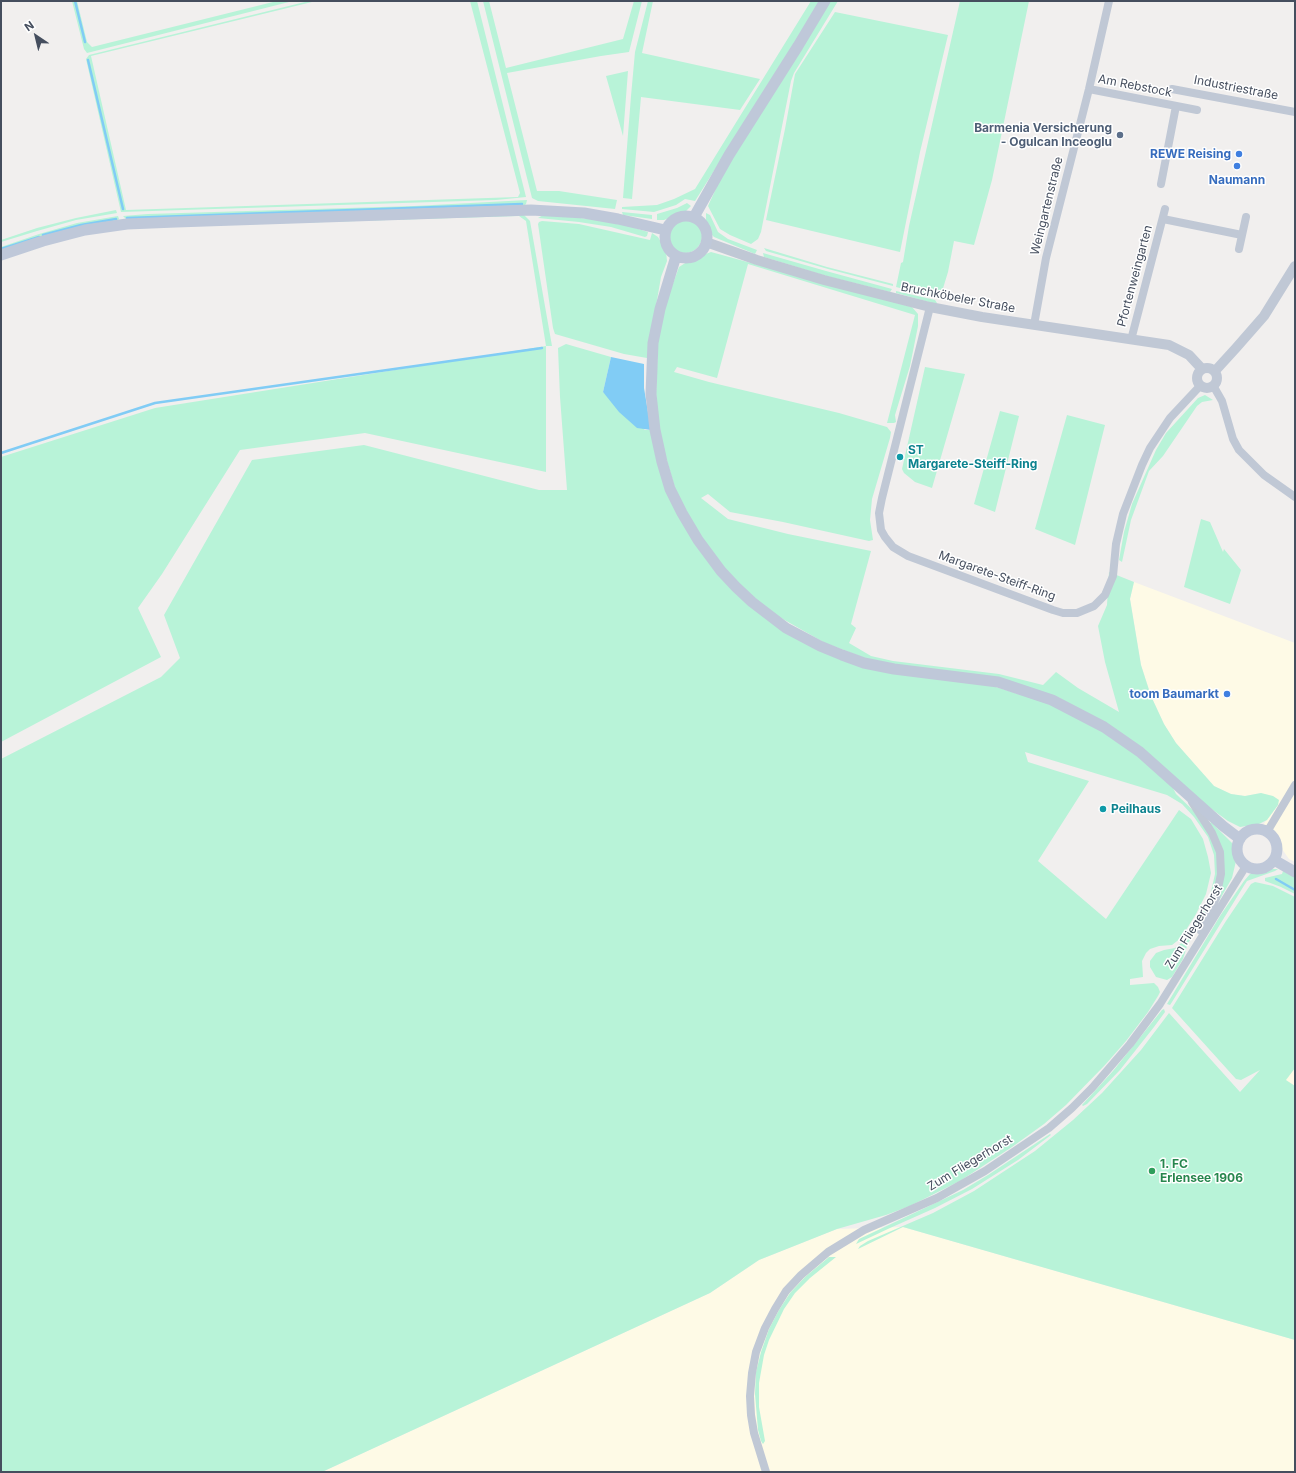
<!DOCTYPE html>
<meta charset="utf-8">
<style>
body{margin:0}
#map{position:relative;width:1296px;height:1473px;overflow:hidden;background:#f1efee;font-family:Inter,sans-serif}
canvas{display:block}
.frame{position:absolute;inset:0;border:2px solid #454e5e;pointer-events:none}
.north{position:absolute;left:16px;top:16px;width:40px;height:40px;-webkit-text-stroke:3px #fff;paint-order:stroke;rotate:325deg;font-size:11px;font-weight:700;line-height:16px;text-align:center;color:#454e5e}
.north::after{content:'';display:block;margin:auto;width:14px;height:18px;background:#454e5e;clip-path:polygon(50% 0,100% 100%,50% 72%,0 100%)}
</style>
<div id="map">
<canvas width="1296" height="1473"></canvas>
<div class="frame"></div>
<div class="north">N</div>
</div>
<script>
const context = document.querySelector('canvas').getContext('2d');
context.lineJoin = 'round';
function fill(path, color) {
  context.fillStyle = color;
  context.fill(path, 'evenodd');
}
function shape(rows) {
  const path = new Path2D();
  for (const r of rows) {
    if (r.length === 3) {
      path.moveTo(r[0] + r[2], r[1]);
      path.arc(r[0], r[1], r[2], 0, 2 * Math.PI);
      continue;
    }
    path.moveTo(r[0], r[1]);
    for (let i = 2; i < r.length; i += 2) path.lineTo(r[i], r[i + 1]);
  }
  return path;
}
function stroke(path, color, width, dash) {
  context.strokeStyle = color;
  context.lineWidth = width;
  context.lineCap = dash ? 'butt' : 'round';
  context.setLineDash(dash || []);
  context.stroke(path);
}
function write(font, color, halo, rows, align = 'center') {
  context.font = font + ' Inter,sans-serif';
  context.lineWidth = 3;
  context.setLineDash([]);
  context.textBaseline = 'middle';
  context.strokeStyle = halo;
  context.fillStyle = color;
  for (const [text, x, y, turn = 0] of rows) {
    context.save();
    context.translate(x, y);
    context.rotate((+turn || 0) * Math.PI / 180);
    context.textAlign = isNaN(turn) ? turn : align;
    if (halo) context.strokeText(text, 0, 0);
    context.fillText(text, 0, 0);
    context.restore();
  }
}
const commercial = shape([
 [1134,582,1295,643,1295,862,1289,859,1282,849,1279,836,1263,825,1278,805,1261,793,1245,796,1231,794,1214,786,1176,743,1164,724,1151,696,1141,665,1130,599],
 [1295,1068,1295,1086,1285,1080],
 [903,1227,1295,1340,1295,1472,322,1472,710,1293,759,1260,837,1229]
]);
const green = shape([
 [72,1,77,1,87,42,92,47,277,1,293,1,87,53,84,49],
 [309,1,316,1,91,56,126,210,518,197,520,193,470,1,477,1,526,197,496,200,121,212,86,59,89,55],
 [483,1,489,1,506,68,623,39,634,1,642,1,629,52,601,56,507,73,537,191,559,191,617,200,615,209,538,201,532,198],
 [648,1,653,1,642,53,760,79,740,110,641,97,632,199,623,198,631,96,635,52],
 [811,1,821,1,695,201,685,199,676,205,654,212,622,209,622,207,657,205,674,199,695,189],
 [830,1,838,1,794,73,791,81,761,232,758,239,751,244,730,235,720,229,708,206,723,173],
 [960,1,1029,1,992,180,974,245,954,241,948,272,940,298,896,287,901,263,903,262,909,226],
 [835,12,948,35,920,152,900,252,766,220,785,129,795,74],
 [628,71,623,136,606,76],
 [527,200,526,204,524,206,126,219,123,216,148,214,414,206],
 [687,203,691,206,685,212,664,220,657,220,657,214,677,208],
 [116,210,117,213,76,220,37,231,1,242,1,240,37,228,76,218],
 [622,212,652,215,652,219,623,215],
 [522,213,530,221,552,346,546,346,546,472,365,433,240,450,162,574,138,608,161,657,1,742,1,457,155,408,546,346,526,221,519,216,130,228],
 [706,213,710,215,718,232,728,239,757,250,755,254,714,237,710,233,706,224],
 [545,214,616,222,648,232,647,236,645,237,611,227,579,222,538,218],
 [118,216,119,219,117,221,1,251,1,247,39,234,77,223],
 [685,236,17],
 [542,221,579,224,650,240,652,233,658,237,666,251,667,261,661,277,647,358,624,354,555,334,553,328,538,224,539,222],
 [764,248,827,267,893,284,893,286,828,269,766,251],
 [711,252,912,307,918,314,918,326,910,366,895,415,896,422,894,423,887,423,915,315,748,264,717,378,677,367,674,372,709,382,839,413,887,427,891,432,890,438,872,499,870,520,873,540,869,541,783,522,730,512,708,494,701,498,728,519,788,534,871,551,851,624,856,628,849,643,871,656,893,661,999,674,1043,685,1056,672,1078,688,1119,712,1105,662,1098,626,1107,605,1109,572,1134,582,1130,599,1141,665,1151,696,1164,724,1176,743,1214,786,1231,794,1245,796,1261,793,1273,796,1279,800,1278,805,1267,820,1259,824,1240,827,1228,821,1060,698,870,660,825,643,774,614,757,601,726,571,703,539,686,513,675,488,667,461,659,429,656,393,658,342,664,308,679,267,690,260],
 [763,253,826,271,892,289,890,292,826,276,764,257],
 [896,291,935,300,937,303,936,304,896,293],
 [566,344,611,357,603,392,645,430,651,430,659,463,719,573,818,649,996,687,1050,704,1102,730,1138,755,1172,786,1176,794,1197,814,1210,834,1218,853,1220,873,1215,897,1202,923,1188,943,1183,959,1172,977,1167,980,1156,977,1150,967,1150,961,1156,953,1164,950,1175,948,1184,941,1198,921,1210,896,1215,874,1214,855,1208,837,1194,817,1182,804,1167,795,1025,752,1028,762,1089,781,1038,861,1106,919,1179,810,1191,819,1203,839,1208,857,1211,873,1206,894,1196,914,1181,938,1172,945,1159,946,1150,949,1146,953,1142,961,1143,977,1130,979,1130,985,1154,983,1158,987,1160,992,1158,996,1148,1012,1126,1041,1105,1065,1066,1105,1044,1124,1012,1147,960,1181,910,1206,886,1215,837,1229,759,1260,710,1293,322,1472,1,1472,1,759,161,677,180,658,164,615,252,460,364,445,539,490,567,490,560,397,558,348],
 [925,367,965,374,932,488,915,482,904,473,902,469],
 [1205,395,1213,400,1202,402,1197,406,1163,456,1149,471,1131,520,1122,562,1119,560,1124,532,1132,504,1156,450,1166,433,1198,398],
 [1000,411,1019,416,995,512,974,504],
 [1067,415,1105,425,1075,545,1035,529],
 [1201,519,1210,522,1223,552,1224,549,1241,570,1230,604,1184,587],
 [1211,822,1232,843,1236,861,1232,878,1219,901,1218,899,1224,875,1209,824],
 [1270,869,1278,869,1275,871,1247,881,1245,884,1172,1002,1170,1005,1167,1004,1220,916,1244,881,1250,874,1254,872],
 [1283,871,1295,877,1295,894,1281,887,1265,881,1265,878,1282,874],
 [1255,882,1273,886,1295,897,1295,1068,1286,1080,1295,1086,1295,1340,903,1227,858,1249,860,1246,868,1241,933,1213,974,1191,1035,1151,1073,1120,1102,1093,1141,1050,1169,1013,1240,1092,1260,1070,1241,1080,1236,1079,1172,1008,1226,921,1251,884],
 [1164,1009,1165,1012,1154,1027,1120,1070,1087,1104,1083,1106,1082,1105,1113,1071,1162,1010],
 [1050,1134,1051,1135,1018,1160,972,1189,935,1208,890,1228,856,1244,859,1239,963,1190,988,1175],
 [829,1257,836,1257,810,1278,795,1293,784,1309,769,1340,764,1355,759,1383,759,1407,765,1441,763,1444,761,1441,758,1430,755,1394,756,1372,761,1352,769,1329,779,1310,790,1293,805,1277]
]);
const water = shape([
 [611,357,644,364,644,388,651,430,637,428,619,412,603,392]
]);
const stream = shape([
 [75,1,85,42],
 [88,60,123,209],
 [127,218,522,204],
 [43,235,81,225,116,219],
 [1,249,39,237],
 [1,453,155,403,542,348],
 [1276,879,1295,890]
]);
const minor = shape([
 [1089,89,1197,110],
 [1172,89,1295,112],
 [1161,184,1176,106],
 [1163,219,1242,235],
 [1239,249,1246,217],
 [930,307,882,498,879,513,881,530,885,537,893,547,908,556,1053,610,1063,613,1077,613,1094,606,1105,595,1113,576,1116,544,1123,514,1142,465,1150,448,1170,418,1200,386],
 [1034,325,1046,258,1089,89,1109,1],
 [1131,340,1165,209],
 [1214,387,1222,401,1233,439,1239,450,1264,475,1295,497],
 [1192,802,1212,833,1220,852,1221,874,1216,898,1201,931],
 [1267,832,1295,785],
 [766,1472,754,1433,751,1415,750,1396,752,1373,756,1352,765,1328,775,1309,786,1291,801,1275,828,1252,864,1230,937,1198,985,1171,1049,1128,1072,1108,1092,1088,1130,1044,1160,1004,1246,866]
]);
const tertiary = shape([
 [706,242,757,260,824,280,930,307,982,317,1169,345,1189,355,1202,369],
 [1207,378,10],
 [1215,371,1236,348,1264,316,1295,266]
]);
const secondary = shape([
 [686,237,21],
 [694,217,729,155,798,46,825,1],
 [1,255,43,241,85,230,127,224,176,222,531,210,584,213,618,219,665,230],
 [676,256,660,309,653,343,651,394,655,430,662,462,670,489,682,513,698,540,721,571,736,587,752,602,786,628,820,646,842,655,864,663,894,669,998,682,1052,700,1104,727,1140,752,1223,826,1240,839],
 [1257,849,20],
 [1274,860,1295,872]
]);
const markers = [
 [1120,135,4,"#5c6f8a"],
 [1239,154,4,"#3f7fe0"],
 [1237,166,4,"#3f7fe0"],
 [900,457,4,"#0f9aa8"],
 [1227,694,4,"#3f7fe0"],
 [1103,809,4,"#0f9aa8"],
 [1152,1171,4,"#2e9e5b"]
];
const streetNames = [
 ["Am Rebstock",1135,86,11],
 ["Industriestraße",1236,88,11],
 ["Weingartenstraße",1047,206,-76],
 ["Pfortenweingarten",1135,276,-75],
 ["Bruchköbeler Straße",958,298,11],
 ["Margarete-Steiff-Ring",997,576,20],
 ["Zum Fliegerhorst",1194,927,-58],
 ["Zum Fliegerhorst",970,1163,-31]
];
const serviceNames = [
 ["Barmenia Versicherung",1112,128],
 ["- Ogulcan Inceoglu",1112,142]
];
const shopNames = [
 ["REWE Reising",1231,154],
 ["Naumann",1237,180,"center"],
 ["toom Baumarkt",1219,694]
];
const cultureNames = [
 ["ST",908,450],
 ["Margarete-Steiff-Ring",908,464],
 ["Peilhaus",1111,809]
];
const leisureNames = [
 ["1. FC",1160,1164],
 ["Erlensee 1906",1160,1178]
];
fill(commercial, '#fefae6');
fill(green, '#b8f3d8');
fill(water, '#81ccf5');
stroke(stream, '#81ccf5', 2.5);
stroke(minor, '#c0c8d5', 8);
stroke(tertiary, '#c0c8d5', 10);
stroke(secondary, '#bfc8d9', 11);
for (const [x, y, r, color] of markers) {
  const dot = new Path2D();
  dot.arc(x, y, r, 0, 2 * Math.PI);
  context.fillStyle = color;
  context.fill(dot);
  stroke(dot, '#fff', 1.5);
}
write('12px', '#454e5e', '#fff', streetNames);
write('bold 12px', '#4e5e75', '#fff', serviceNames, 'right');
write('bold 12px', '#366cbe', '#fff', shopNames, 'right');
write('bold 12px', '#0d838f', '#fff', cultureNames, 'left');
write('bold 12px', '#27864d', '#fff', leisureNames, 'left');
</script>
